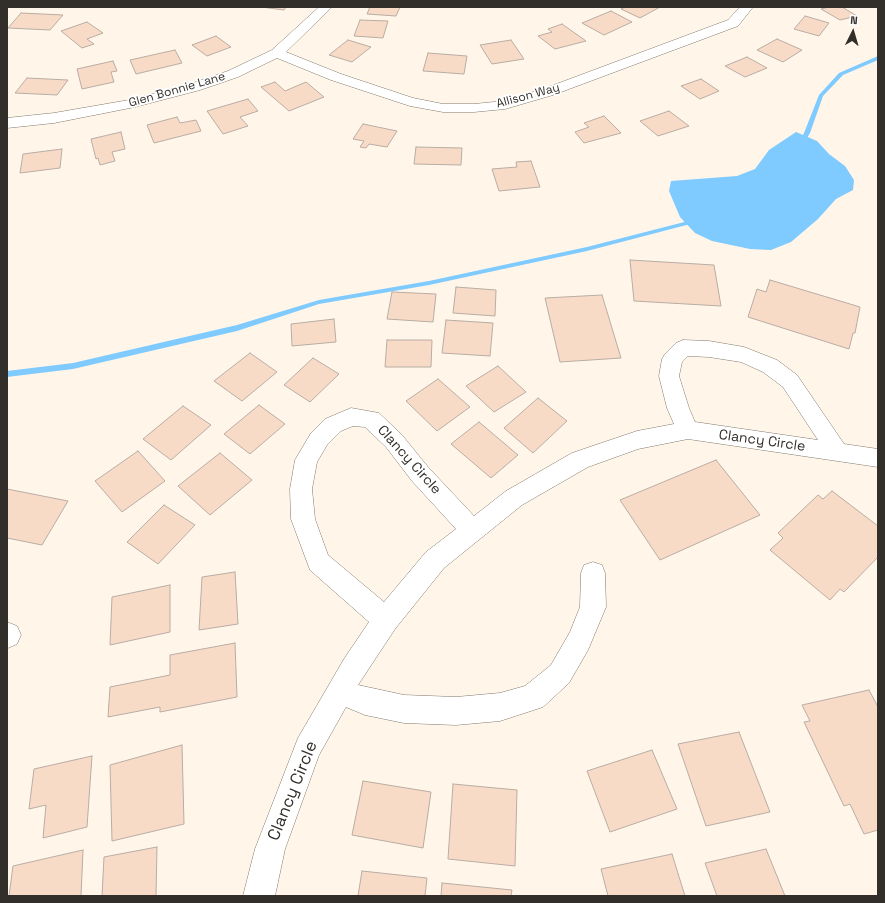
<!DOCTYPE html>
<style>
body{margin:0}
#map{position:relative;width:885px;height:903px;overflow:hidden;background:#fff6e9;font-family:"Space Grotesk",sans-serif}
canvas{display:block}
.frame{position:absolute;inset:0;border:8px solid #322e2a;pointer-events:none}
.north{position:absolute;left:833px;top:12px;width:40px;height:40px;-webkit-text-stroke:3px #fff;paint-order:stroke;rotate:5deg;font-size:11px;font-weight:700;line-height:16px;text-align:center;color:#322e2a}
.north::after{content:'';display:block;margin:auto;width:14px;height:18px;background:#322e2a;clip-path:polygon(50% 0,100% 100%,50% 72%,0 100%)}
</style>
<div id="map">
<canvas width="885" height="903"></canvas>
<div class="frame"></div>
<div class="north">N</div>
</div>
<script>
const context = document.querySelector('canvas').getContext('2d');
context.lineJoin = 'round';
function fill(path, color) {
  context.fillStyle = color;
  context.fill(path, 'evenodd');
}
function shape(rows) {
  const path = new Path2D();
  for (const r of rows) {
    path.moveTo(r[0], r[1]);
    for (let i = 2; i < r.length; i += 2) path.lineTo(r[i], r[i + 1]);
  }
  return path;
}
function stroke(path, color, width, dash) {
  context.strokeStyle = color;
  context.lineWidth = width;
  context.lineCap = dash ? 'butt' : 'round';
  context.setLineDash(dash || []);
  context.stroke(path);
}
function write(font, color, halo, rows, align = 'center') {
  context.font = font + ' "Space Grotesk",sans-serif';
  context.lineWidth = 3.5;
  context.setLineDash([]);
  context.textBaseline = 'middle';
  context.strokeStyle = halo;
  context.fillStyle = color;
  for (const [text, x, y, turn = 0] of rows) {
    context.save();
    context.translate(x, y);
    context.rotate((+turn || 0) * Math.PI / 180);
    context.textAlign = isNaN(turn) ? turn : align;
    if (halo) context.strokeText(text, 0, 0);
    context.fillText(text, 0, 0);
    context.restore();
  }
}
const water = shape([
 [796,132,817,141,829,154,845,166,854,180,853,190,836,199,818,219,791,242,771,250,750,249,712,241,695,233,680,217,669,191,671,181,737,176,755,169,769,150]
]);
const stream = shape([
 [878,56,878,60,843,75,823,96,810,133,802,146,798,146,797,145,804,133,819,95,839,73,878,56],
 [696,219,699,221,698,222,587,251,429,285,319,304,237,331,73,369,7,377,7,371,73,363,237,325,319,300,429,281,587,247,696,219]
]);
const building = shape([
 [261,7,286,7,284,10,261,7],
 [370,7,400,7,396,16,367,14,370,7],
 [625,7,660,7,640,18,621,9,625,7],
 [829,7,842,7,857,16,840,20,821,9,829,7],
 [611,11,632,22,604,35,582,23,611,11],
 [21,13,63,15,50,30,8,28,21,13],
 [805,16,829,23,819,36,794,29,805,16],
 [360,20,388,21,383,38,354,36,360,20],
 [87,22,103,33,87,39,94,44,82,48,61,31,87,22],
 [562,24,586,41,555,49,538,36,552,32,548,29,562,24],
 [216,36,231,47,207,56,192,45,216,36],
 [777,39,802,50,783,62,757,50,777,39],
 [348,40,371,47,352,62,329,55,348,40],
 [511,40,524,59,492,64,480,45,511,40],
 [175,50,182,63,136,74,130,60,175,50],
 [428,53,467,56,464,74,423,71,428,53],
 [747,57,767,68,745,77,725,66,747,57],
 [113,61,117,71,111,72,114,82,82,89,77,69,113,61],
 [27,78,68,80,57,95,15,93,27,78],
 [701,79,719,91,700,99,681,86,701,79],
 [275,82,285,91,306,82,324,97,289,111,261,87,275,82],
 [248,99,258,111,240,117,248,126,223,134,207,111,248,99],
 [669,111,689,126,658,136,640,121,669,111],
 [604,116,621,133,584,143,575,132,589,127,584,123,604,116],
 [177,117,180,123,196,120,201,131,154,143,147,125,177,117],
 [363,124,397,131,387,147,369,144,366,148,360,147,364,141,353,139,363,124],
 [121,132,125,149,112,152,115,161,100,165,98,158,96,159,91,139,121,132],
 [416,147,462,148,461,165,414,164,416,147],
 [62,149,60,168,20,173,23,154,62,149],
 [531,161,540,187,499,191,492,169,517,167,516,162,531,161],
 [630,260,714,265,721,306,634,301,630,260],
 [770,280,860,307,855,333,853,333,849,349,748,317,757,289,766,292,770,280],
 [456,287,496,290,495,316,453,313,456,287],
 [392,292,436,294,433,322,387,319,392,292],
 [602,295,621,358,560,362,545,298,602,295],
 [334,319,336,342,292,346,291,324,334,319],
 [446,320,493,323,490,356,442,353,446,320],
 [387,340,432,340,431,367,385,367,387,340],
 [250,353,277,372,242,401,214,381,250,353],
 [313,358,339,374,310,402,284,385,313,358],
 [498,366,526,392,494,412,466,386,498,366],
 [438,379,470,407,437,431,406,401,438,379],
 [538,398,567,421,533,453,504,428,538,398],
 [259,405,285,424,250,454,224,434,259,405],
 [183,406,211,425,171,460,143,439,183,406],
 [479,422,518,455,491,478,451,444,479,422],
 [138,451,165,481,122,512,95,481,138,451],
 [220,453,252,480,210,515,178,486,220,453],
 [716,460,760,515,660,560,620,500,716,460],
 [7,489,68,501,42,545,7,538,7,489],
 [832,491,878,526,878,557,844,592,840,589,830,600,770,550,783,538,778,533,818,495,823,499,832,491],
 [164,505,195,525,158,564,127,542,164,505],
 [235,572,238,624,199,630,202,577,235,572],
 [170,585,170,632,110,645,112,597,170,585],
 [235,643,237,697,160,712,160,707,108,717,110,687,170,675,170,655,235,643],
 [869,690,878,707,878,830,864,834,850,804,844,806,804,722,810,721,802,705,869,690],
 [739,732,770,812,706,826,678,744,739,732],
 [182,745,184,824,112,841,110,765,182,745],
 [652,750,677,809,610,832,587,771,652,750],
 [92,756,87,827,43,838,46,805,29,809,34,769,92,756],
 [363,781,431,792,423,848,352,835,363,781],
 [453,784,517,790,515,866,448,859,453,784],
 [157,847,156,896,102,896,104,857,157,847],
 [766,849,785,896,717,896,705,863,766,849],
 [83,850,81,896,9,896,13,866,83,850],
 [672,854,685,896,608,896,601,869,672,854],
 [362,871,427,878,425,896,358,896,362,871],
 [442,883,512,890,511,896,441,896,442,883]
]);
const street = shape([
 [319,7,332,7,286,52,341,74,413,98,443,104,474,104,504,101,543,89,728,20,740,7,753,7,738,26,553,95,505,109,474,112,443,112,410,106,331,80,277,58,238,77,200,90,135,107,54,123,7,128,7,118,54,113,129,100,190,84,228,71,272,50,319,7],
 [683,340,709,341,744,347,777,360,797,375,844,444,878,449,878,467,688,439,638,449,588,467,522,505,444,568,395,629,358,685,404,695,456,697,500,693,525,686,551,665,570,632,580,607,581,573,584,565,593,562,602,565,605,573,606,607,588,650,569,683,543,707,500,721,456,725,404,723,365,715,346,707,319,755,285,849,275,896,243,896,255,849,298,738,344,659,369,622,310,570,291,519,290,489,295,460,311,433,325,419,351,408,379,413,402,435,428,467,474,516,506,491,572,453,637,431,674,424,667,408,659,376,662,359,665,354,676,343,683,340],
 [688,356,709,357,741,362,763,372,783,387,818,440,695,422,689,408,679,376,682,362,688,356],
 [353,426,365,427,386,447,412,481,456,529,426,552,384,602,328,555,315,519,312,489,317,462,327,445,341,431,353,426],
 [7,622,17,626,21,635,17,644,8,648,7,622]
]);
const farStreetnames = [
 ["Glen Bonnie Lane",177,90,-16],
 ["Allison Way",528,96,-15]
];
const streetNames = [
 ["Clancy Circle",762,441,8],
 ["Clancy Circle",409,460,48]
];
const nearStreetnames = [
 ["Clancy Circle",293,791,-68]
];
fill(water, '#7fcaff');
fill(stream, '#7fcaff');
fill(building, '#f8dbc7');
stroke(building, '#b9aca4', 1);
stroke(street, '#81796e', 1);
fill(street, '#fff');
write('12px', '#322e2a', '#fff', farStreetnames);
write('14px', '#322e2a', '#fff', streetNames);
write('17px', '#322e2a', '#fff', nearStreetnames);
</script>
